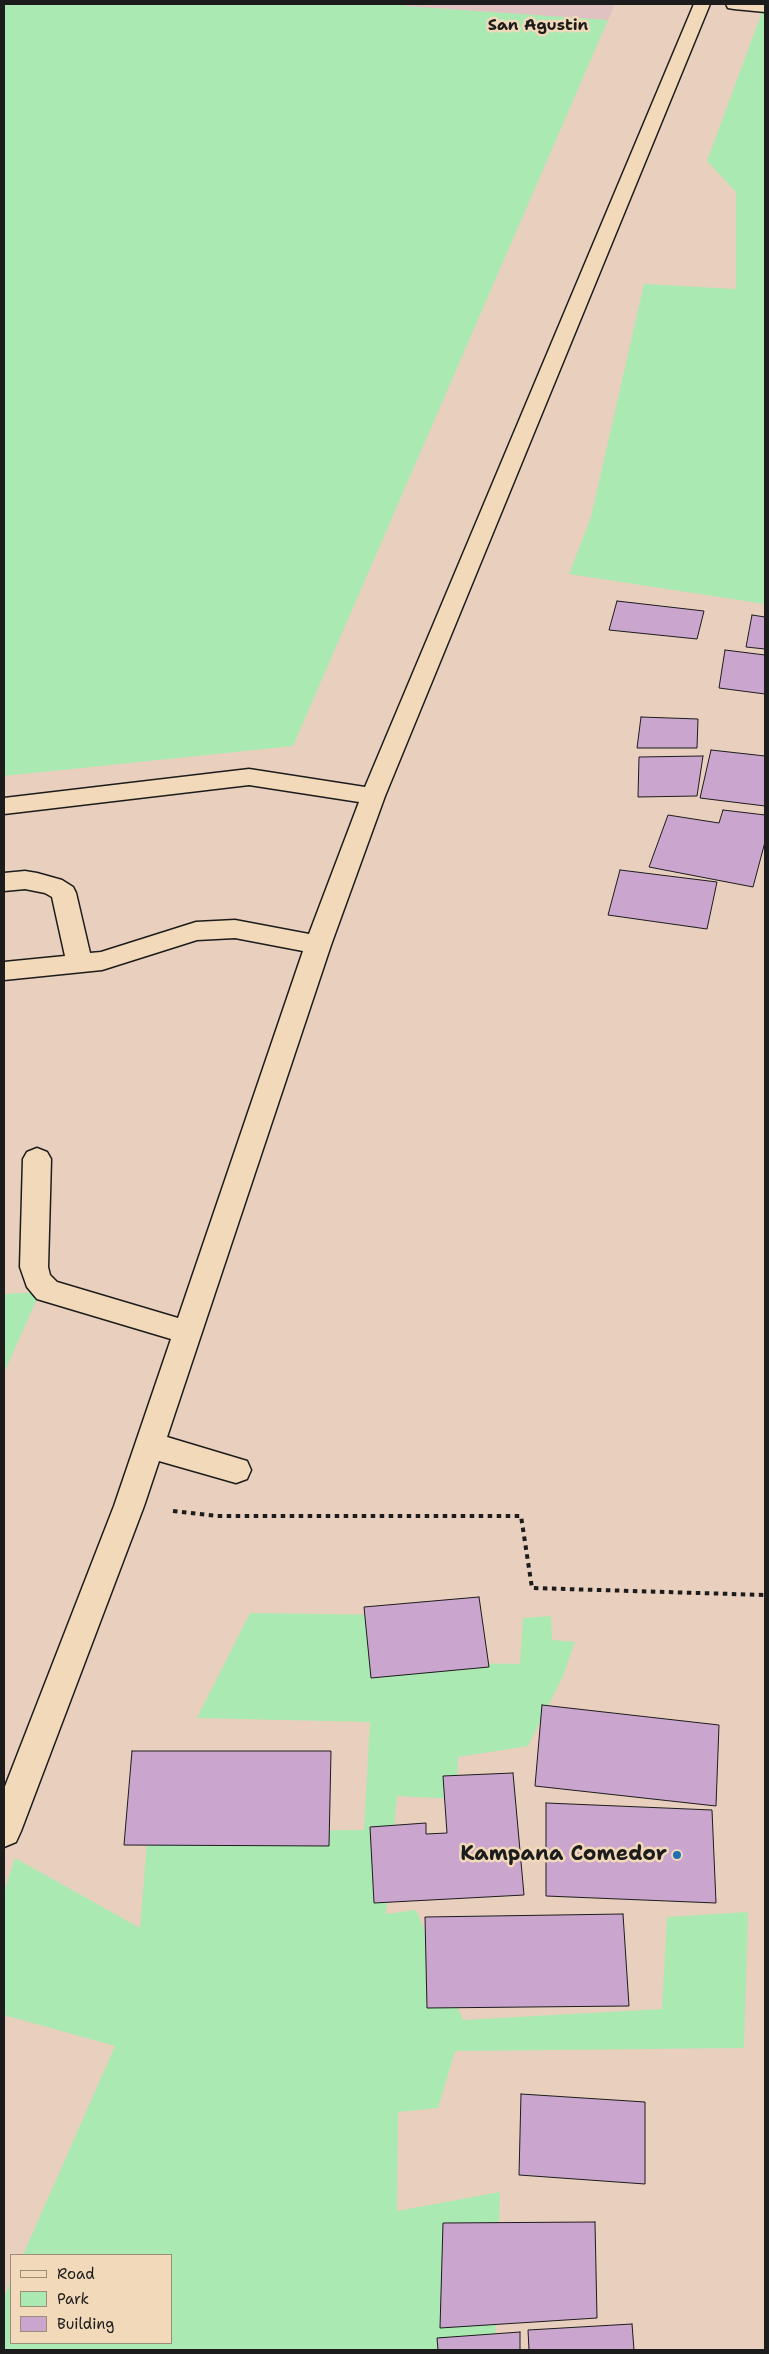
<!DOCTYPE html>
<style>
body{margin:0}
#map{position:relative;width:769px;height:2354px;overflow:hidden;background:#e9cfbd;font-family:"Shantell Sans",sans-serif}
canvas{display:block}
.frame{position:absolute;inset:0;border:5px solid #1c1c1c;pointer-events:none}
.legend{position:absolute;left:10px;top:2254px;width:162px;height:90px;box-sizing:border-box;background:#f1d9b9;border:1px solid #9c8d7a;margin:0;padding:6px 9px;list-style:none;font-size:15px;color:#1c1c1c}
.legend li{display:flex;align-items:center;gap:10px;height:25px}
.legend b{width:25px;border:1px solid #9c8d7a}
</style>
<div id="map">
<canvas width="769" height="2354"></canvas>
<div class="frame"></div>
<ul class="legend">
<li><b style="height:6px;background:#f1d9b9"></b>Road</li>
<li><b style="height:14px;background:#aaeab2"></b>Park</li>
<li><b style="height:14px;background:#caa5cd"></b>Building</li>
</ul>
</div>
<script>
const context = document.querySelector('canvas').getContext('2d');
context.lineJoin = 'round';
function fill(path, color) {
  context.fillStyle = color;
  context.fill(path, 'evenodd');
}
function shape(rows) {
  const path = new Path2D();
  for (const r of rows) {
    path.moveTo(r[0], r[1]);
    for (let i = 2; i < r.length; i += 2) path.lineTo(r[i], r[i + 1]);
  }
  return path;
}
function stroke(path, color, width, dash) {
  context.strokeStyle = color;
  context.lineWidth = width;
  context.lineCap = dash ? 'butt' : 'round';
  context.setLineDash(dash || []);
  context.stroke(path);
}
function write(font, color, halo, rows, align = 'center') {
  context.font = font + ' "Shantell Sans",sans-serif';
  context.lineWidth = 5;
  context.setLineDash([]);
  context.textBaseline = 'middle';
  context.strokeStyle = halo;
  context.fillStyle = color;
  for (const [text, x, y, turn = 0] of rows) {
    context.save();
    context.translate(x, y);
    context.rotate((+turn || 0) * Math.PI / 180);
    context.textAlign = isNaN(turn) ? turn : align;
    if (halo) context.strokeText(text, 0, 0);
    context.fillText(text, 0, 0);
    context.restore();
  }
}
const built = shape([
 [404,4,615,4,608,20,403,6]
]);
const green = shape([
 [4,4,404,4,404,6,608,20,293,746,4,776],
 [765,4,765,604,569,574,591,517,644,284,736,289,736,192,707,161],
 [40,1292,4,1373,4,1294],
 [250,1613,386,1615,393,1662,520,1664,523,1618,551,1616,552,1640,575,1642,563,1676,528,1746,458,1757,456,1799,397,1796,386,1914,416,1910,463,2020,662,2009,667,1917,748,1912,744,2048,455,2051,438,2108,398,2112,397,2211,500,2192,495,2350,4,2350,4,2298,11,2281,11,2343,171,2343,171,2255,23,2255,115,2046,4,2015,4,1892,15,1858,140,1928,148,1831,364,1830,370,1722,197,1718]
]);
const building = shape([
 [617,601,704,611,697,639,609,630,617,601],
 [752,615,765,617,765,649,746,647,752,615],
 [725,650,765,655,765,694,719,688,725,650],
 [641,717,698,719,697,748,637,748,641,717],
 [711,750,765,756,765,806,700,798,711,750],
 [703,756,697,796,638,797,639,757,703,756],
 [723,810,765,815,765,842,753,887,649,867,668,815,719,823,723,810],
 [620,870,717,882,707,929,608,915,620,870],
 [479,1597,489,1667,371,1678,364,1607,479,1597],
 [542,1705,719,1725,716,1806,535,1786,542,1705],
 [132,1751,331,1751,329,1846,124,1845,132,1751],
 [513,1773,524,1895,374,1903,370,1827,426,1823,426,1834,447,1833,443,1776,513,1773],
 [546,1803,712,1810,716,1903,546,1896,546,1803],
 [623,1914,629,2006,427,2008,425,1917,623,1914],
 [521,2094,645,2102,645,2184,519,2175,521,2094],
 [595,2222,597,2318,440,2328,443,2223,595,2222],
 [632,2324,634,2350,529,2350,528,2330,632,2324],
 [520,2332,520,2350,438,2350,437,2338,520,2332]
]);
const path = shape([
 [173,1511,217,1516,521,1516,532,1588,765,1595]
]);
const minor = shape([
 [694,4,710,4,385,796,331,945,167,1437,247,1461,251,1470,247,1479,236,1483,159,1461,144,1506,21,1831,16,1842,4,1847,4,1789,114,1506,171,1339,37,1299,27,1287,20,1267,23,1159,27,1152,37,1148,47,1152,51,1159,48,1267,50,1275,57,1282,178,1318,303,951,235,938,197,940,102,970,4,980,4,962,65,956,52,897,45,893,25,889,4,891,4,873,25,871,37,873,62,880,73,887,76,893,90,953,101,952,196,922,235,920,309,934,359,802,249,785,4,814,4,798,249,769,365,787,694,4],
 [726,4,765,4,765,12,734,9,728,8,726,4]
]);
const markers = [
 [677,1855,5,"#1f6fb2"]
];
const farQuarternames = [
 ["San Agustin",538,26]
];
const nearPoinames = [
 ["Kampana Comedor",667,1855]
];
fill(built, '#e0c2c2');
fill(green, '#aaeab2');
fill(building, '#caa5cd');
stroke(building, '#1c1c1c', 1);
stroke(minor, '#1c1c1c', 3);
stroke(path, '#1c1c1c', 4, [4.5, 4.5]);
fill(minor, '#f1d9b9');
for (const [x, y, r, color] of markers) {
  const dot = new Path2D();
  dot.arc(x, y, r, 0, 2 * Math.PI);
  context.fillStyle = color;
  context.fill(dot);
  stroke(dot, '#f1d9b9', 2);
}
write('bold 16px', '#1c1c1c', '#f1d9b9', farQuarternames);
write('bold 21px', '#1c1c1c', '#f1d9b9', nearPoinames, 'right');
</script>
